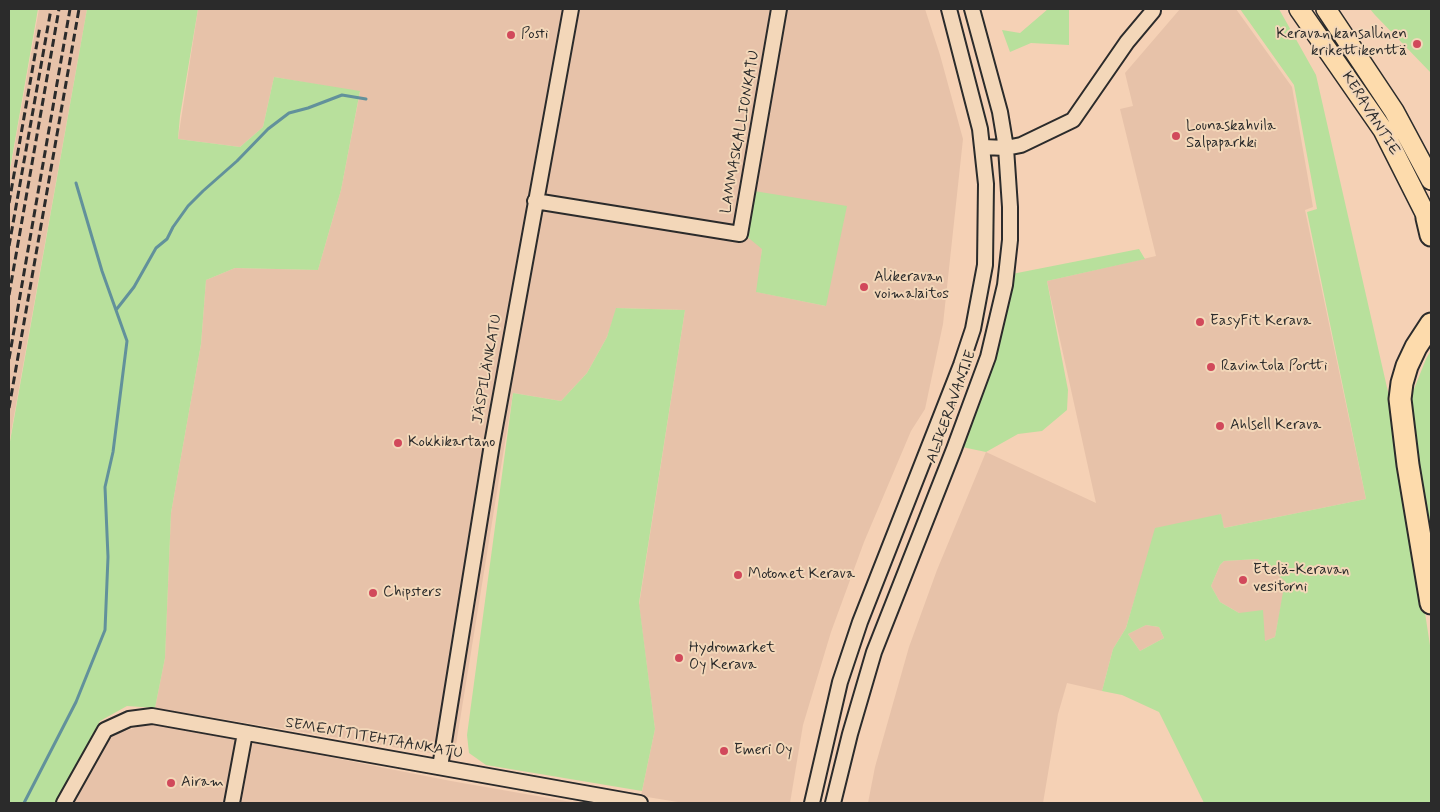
<!DOCTYPE html>
<meta charset="utf-8">
<style>
body{margin:0}
#map{position:relative;width:1440px;height:812px;overflow:hidden;background:#f5d1b5;font-family:Mynerve,sans-serif}
canvas{display:block}
.frame{position:absolute;inset:0;border:10px solid #2b2b2b;pointer-events:none}
</style>
<div id="map">
<canvas width="1440" height="812"></canvas>
<div class="frame"></div>
</div>
<script>
const context = document.querySelector('canvas').getContext('2d');
context.lineJoin = 'round';
function fill(path, color) {
  context.fillStyle = color;
  context.fill(path, 'evenodd');
}
function shape(rows) {
  const path = new Path2D();
  for (const r of rows) {
    path.moveTo(r[0], r[1]);
    for (let i = 2; i < r.length; i += 2) path.lineTo(r[i], r[i + 1]);
  }
  return path;
}
function stroke(path, color, width, dash) {
  context.strokeStyle = color;
  context.lineWidth = width;
  context.lineCap = dash ? 'butt' : 'round';
  context.setLineDash(dash || []);
  context.stroke(path);
}
function write(font, color, halo, rows, align = 'center') {
  context.font = font + ' Mynerve,sans-serif';
  context.lineWidth = 4;
  context.setLineDash([]);
  context.textBaseline = 'middle';
  context.strokeStyle = halo;
  context.fillStyle = color;
  for (const [text, x, y, turn = 0] of rows) {
    context.save();
    context.translate(x, y);
    context.rotate((+turn || 0) * Math.PI / 180);
    context.textAlign = isNaN(turn) ? turn : align;
    if (halo) context.strokeText(text, 0, 0);
    context.fillText(text, 0, 0);
    context.restore();
  }
}
const built = shape([
 [39,9,87,9,9,444,9,177],
 [198,9,925,9,940,55,963,139,943,324,925,409,911,431,864,542,831,632,803,725,790,803,684,803,641,796,655,729,639,605,685,310,617,308,607,337,587,373,561,401,513,393,454,757,155,708,165,658,171,513,201,344,206,280,235,268,318,270,341,190,360,92,274,77,263,127,240,147,178,139],
 [762,249,826,306,757,292],
 [1180,9,1236,9,1292,87,1313,207,1305,210,1366,499,1224,528,1220,514,1137,591,1126,628,1113,649,1102,691,1067,683,1058,714,1043,803,868,803,875,767,909,647,937,570,986,452,1096,503,1047,281,1156,256,1120,109,1133,106,1125,73],
 [1258,559,1286,581,1275,637,1265,641,1239,613,1220,602,1211,586,1220,565,1224,561],
 [1146,625,1159,627,1164,638,1140,651,1128,634],
 [151,723,239,739,227,803,74,803,109,736],
 [253,742,451,781,577,803,241,803]
]);
const green = shape([
 [9,9,38,9,9,175],
 [87,9,198,9,180,116,178,139,240,147,263,127,274,77,360,91,341,190,318,270,235,268,206,280,201,344,171,513,165,658,155,708,127,706,100,721,55,803,9,803,9,447],
 [1048,9,1069,9,1069,45,1031,43,1010,52,1002,30,1020,33],
 [1240,9,1279,9,1316,75,1398,436,1431,652,1431,803,1204,803,1159,712,1122,695,1102,691,1113,649,1126,628,1155,528,1221,514,1224,528,1366,499,1307,212,1317,209,1294,85],
 [1258,559,1285,581,1275,637,1265,641,1263,610,1239,613,1220,602,1211,586,1220,565,1224,561],
 [1146,625,1159,627,1164,638,1140,651,1128,634],
 [1370,9,1431,9,1431,73,1375,15],
 [754,191,847,206,826,306,756,292,762,249,745,235],
 [1139,249,1145,259,1047,281,1068,390,1067,410,1042,431,1018,434,986,452,962,447,1012,274],
 [616,308,685,310,639,603,655,729,642,791,486,765,469,753,467,735,513,393,561,401,587,373,607,337],
 [1431,350,1431,577,1411,426,1412,394,1426,359]
]);
const stream = shape([
 [116,310,134,287,156,248,167,239,173,227,188,206,203,191,237,161,268,129,289,113,308,108,342,95,366,99],
 [24,803,76,702,105,630,108,557,105,487,113,452,127,341,102,271,76,183]
]);
const minor = shape([
 [983,147,1006,148,1021,145,1073,120,1127,42,1153,11],
 [535,201,740,234,779,9],
 [440,767,492,444,571,9],
 [64,803,105,730,129,719,152,716,640,803],
 [232,803,245,733],
 [812,803,840,682,860,622,961,365,973,329,985,265,986,184,980,129,949,9],
 [833,803,850,734,874,652,954,449,988,357,1005,285,1010,240,1010,207,1006,148,1000,112,972,9]
]);
const major = shape([
 [1299,9,1383,130,1431,225],
 [1326,9,1394,111,1431,180]
]);
const highway = shape([
 [1427,218,1431,235],
 [1431,324,1416,347,1407,366,1402,383,1400,399,1408,465,1431,603]
]);
const rail = shape([
 [9,203,40,26],
 [9,246,51,9],
 [9,295,59,9],
 [9,359,70,9],
 [9,408,79,9]
]);
const markers = [
 [511,35,5,"#d1495b"],
 [1417,44,5,"#d1495b"],
 [1176,136,5,"#d1495b"],
 [864,287,5,"#d1495b"],
 [1200,322,5,"#d1495b"],
 [1211,367,5,"#d1495b"],
 [1220,426,5,"#d1495b"],
 [398,443,5,"#d1495b"],
 [738,575,5,"#d1495b"],
 [1243,580,5,"#d1495b"],
 [373,593,5,"#d1495b"],
 [679,658,5,"#d1495b"],
 [724,751,5,"#d1495b"],
 [171,783,5,"#d1495b"]
];
const poiNames = [
 ["Posti",521,35],
 ["Keravan kansallinen",1407,35,"right"],
 ["krikettikenttä",1407,52,"right"],
 ["Lounaskahvila",1186,127],
 ["Salpaparkki",1186,144],
 ["Alikeravan",874,278],
 ["voimalaitos",874,295],
 ["EasyFit Kerava",1210,322],
 ["Ravintola Portti",1221,367],
 ["Ahlsell Kerava",1230,426],
 ["Kokkikartano",408,443],
 ["Etelä-Keravan",1253,571],
 ["vesitorni",1253,588],
 ["Motonet Kerava",748,575],
 ["Chipsters",383,593],
 ["Hydromarket",689,649],
 ["Oy Kerava",689,666],
 ["Emeri Oy",734,751],
 ["Airam",181,783]
];
const streetNames = [
 ["KERAVANTIE",1370,114,58],
 ["LAMMASKALLIONKATU",741,132,-80],
 ["JÄSPILÄNKATU",488,369,-80],
 ["ALIKERAVANTIE",952,407,-70],
 ["SEMENTTITEHTAANKATU",374,739,10]
];
fill(built, '#e7c2a9');
fill(green, '#b8e09c');
stroke(stream, '#62919b', 3);
stroke(minor, '#2b2b2b', 18);
stroke(major, '#2b2b2b', 22);
stroke(highway, '#2b2b2b', 25);
stroke(minor, '#f3d7b9', 14);
stroke(major, '#fddbac', 19);
stroke(highway, '#fddbac', 21);
stroke(rail, '#2b2b2b', 3, [8, 4]);
for (const [x, y, r, color] of markers) {
  const dot = new Path2D();
  dot.arc(x, y, r, 0, 2 * Math.PI);
  context.fillStyle = color;
  context.fill(dot);
  stroke(dot, '#f3d7b9', 2);
}
write('15px', '#2b2b2b', '#f3d7b9', poiNames, 'left');
write('15px', '#2b2b2b', '#f3d7b9', streetNames);
</script>
